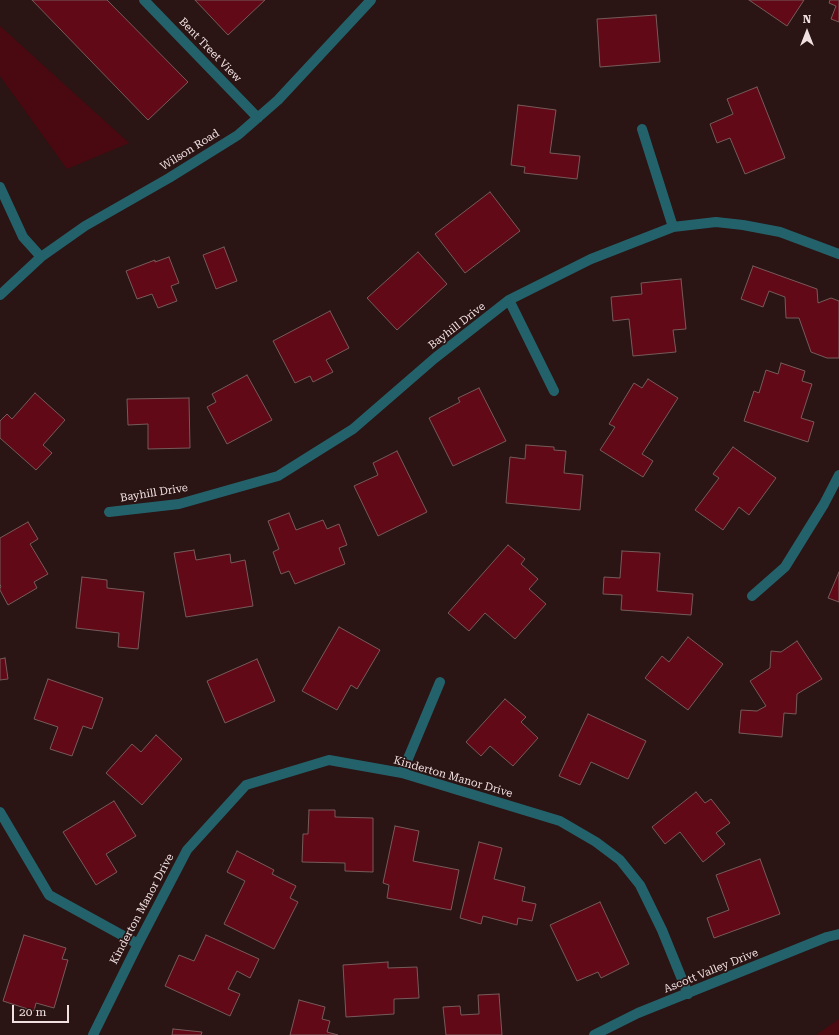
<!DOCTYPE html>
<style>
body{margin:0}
#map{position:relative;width:839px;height:1035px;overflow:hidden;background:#2a1414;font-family:"Roboto Serif",serif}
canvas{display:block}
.north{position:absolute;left:787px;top:12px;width:40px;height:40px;-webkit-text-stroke:3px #2a1414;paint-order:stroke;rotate:0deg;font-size:11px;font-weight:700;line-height:16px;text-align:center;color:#f1e0e0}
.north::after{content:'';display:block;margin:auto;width:14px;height:18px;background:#f1e0e0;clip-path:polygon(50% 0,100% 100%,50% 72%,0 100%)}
.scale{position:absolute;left:12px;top:1005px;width:57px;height:18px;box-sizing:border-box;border:2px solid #f1e0e0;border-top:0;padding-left:5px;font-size:12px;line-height:14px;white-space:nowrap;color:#f1e0e0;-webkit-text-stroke:3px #2a1414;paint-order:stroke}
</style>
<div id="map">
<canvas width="839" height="1035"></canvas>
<div class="north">N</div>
<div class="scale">20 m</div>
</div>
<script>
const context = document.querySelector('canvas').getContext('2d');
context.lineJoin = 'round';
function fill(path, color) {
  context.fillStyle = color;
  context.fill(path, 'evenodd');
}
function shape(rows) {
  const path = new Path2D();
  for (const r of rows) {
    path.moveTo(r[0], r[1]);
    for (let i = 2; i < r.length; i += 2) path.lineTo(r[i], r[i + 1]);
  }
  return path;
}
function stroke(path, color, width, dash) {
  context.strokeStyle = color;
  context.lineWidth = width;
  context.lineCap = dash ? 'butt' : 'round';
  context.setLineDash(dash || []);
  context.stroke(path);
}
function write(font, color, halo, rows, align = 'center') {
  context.font = font + ' "Roboto Serif",serif';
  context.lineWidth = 3.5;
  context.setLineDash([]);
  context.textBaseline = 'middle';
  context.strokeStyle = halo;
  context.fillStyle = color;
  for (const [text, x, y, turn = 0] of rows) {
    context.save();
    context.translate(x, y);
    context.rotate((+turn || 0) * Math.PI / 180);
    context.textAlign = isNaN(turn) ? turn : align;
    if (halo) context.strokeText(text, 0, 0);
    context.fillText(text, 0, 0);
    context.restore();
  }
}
const green = shape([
 [0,26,129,143,67,169,0,76],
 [839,1019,839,1035,816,1035]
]);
const building = shape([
 [32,0,107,0,188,82,148,120,32,0],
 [195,0,265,0,228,35,195,0],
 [749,0,804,0,787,26,749,0],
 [830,0,839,0,839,22,831,19,836,6,829,3,830,0],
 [656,15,660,62,600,67,597,19,656,15],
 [757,87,785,158,745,174,730,138,717,143,710,124,733,114,727,99,757,87],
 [518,105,556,110,550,153,580,156,577,179,524,173,525,167,511,165,518,105],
 [490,192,520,231,465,273,435,234,490,192],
 [224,247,237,281,216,289,203,255,224,247],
 [418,252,447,284,397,330,367,298,418,252],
 [169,257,179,283,171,286,177,301,158,308,152,294,137,299,126,271,155,260,155,262,169,257],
 [753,266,817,289,818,303,831,298,839,301,839,358,827,358,811,352,799,318,786,318,785,297,769,291,763,307,741,299,753,266],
 [681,279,686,329,673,330,676,352,633,356,629,319,613,321,611,297,642,294,641,283,681,279],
 [330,311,349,348,326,360,333,372,313,382,310,376,295,383,273,341,330,311],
 [781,363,805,371,802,381,812,384,801,418,814,422,808,442,744,421,754,391,759,393,766,370,778,374,781,363],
 [247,375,272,420,227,444,207,407,216,402,212,394,247,375],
 [648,379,678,398,642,454,653,461,643,477,600,450,615,427,609,424,634,383,642,388,648,379],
 [479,388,506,441,453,466,429,418,460,402,458,398,479,388],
 [35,393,65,420,43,445,52,453,36,470,0,438,0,421,7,414,12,419,35,393],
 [189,398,190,448,148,449,148,424,128,425,127,399,189,398],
 [526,445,554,447,554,450,566,451,564,473,583,475,580,510,506,503,510,457,525,459,526,445],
 [733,447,776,478,749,515,739,507,723,530,695,510,719,478,713,474,733,447],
 [397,451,427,512,378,536,354,486,378,475,373,463,397,451],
 [289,513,296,530,323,520,327,529,339,524,347,545,339,548,345,564,295,584,289,571,281,574,273,552,279,549,268,521,289,513],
 [28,522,38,539,30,544,48,574,34,582,37,588,8,605,0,590,0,588,1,587,0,584,0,538,28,522],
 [508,545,525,559,521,564,538,579,529,589,546,604,515,639,485,613,469,631,448,613,508,545],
 [194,550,196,560,230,554,231,563,245,560,253,606,186,617,174,553,194,550],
 [622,551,660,553,657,591,693,594,691,615,621,610,622,595,603,594,604,577,620,578,622,551],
 [839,572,839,602,828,598,839,572],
 [82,577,107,580,107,588,144,592,138,649,118,647,119,633,76,628,82,577],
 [339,627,380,650,357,689,351,685,337,710,302,691,339,627],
 [688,637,723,664,688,710,645,678,662,656,669,662,688,637],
 [797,641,822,679,797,694,796,714,784,713,782,737,739,733,741,710,757,711,766,706,750,681,770,668,771,651,781,652,797,641],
 [5,658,8,679,0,680,0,659,5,658],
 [257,659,275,701,225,723,207,681,257,659],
 [48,679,103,698,92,729,83,726,72,756,50,749,58,727,34,719,48,679],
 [505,699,526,717,521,722,538,738,513,766,490,746,481,756,466,742,505,699],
 [588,714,646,741,628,779,591,762,580,785,559,776,588,714],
 [156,735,182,759,142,805,106,773,132,744,141,752,156,735],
 [696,792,705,803,711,799,730,823,716,833,725,844,703,862,680,832,665,844,652,827,696,792],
 [114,801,136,836,106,854,117,872,96,885,63,832,114,801],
 [309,810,335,810,335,817,373,818,373,872,345,871,345,863,302,862,303,834,308,834,309,810],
 [395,826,419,831,413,861,459,870,451,910,387,898,389,885,383,883,395,826],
 [479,842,502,848,494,879,525,887,522,901,536,904,532,921,518,918,517,925,483,916,481,924,460,918,479,842],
 [237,851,274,870,272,874,296,886,290,898,298,902,274,949,224,924,245,881,227,872,237,851],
 [760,859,780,914,714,938,707,918,729,910,716,875,760,859],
 [600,902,629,964,601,978,598,972,577,981,550,925,600,902],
 [24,935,66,948,62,959,68,960,54,1008,36,1003,34,1011,3,1001,24,935],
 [206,935,259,959,250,978,237,971,228,989,240,994,230,1016,165,986,179,955,194,961,206,935],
 [388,962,388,968,417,967,419,998,394,999,394,1014,346,1017,343,965,388,962],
 [499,994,502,1035,446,1035,443,1007,460,1006,461,1015,479,1014,478,995,499,994],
 [299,1000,325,1007,322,1019,330,1021,327,1032,338,1035,290,1035,299,1000],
 [173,1029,202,1032,201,1035,172,1035,173,1029]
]);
const minor = shape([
 [144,0,258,118],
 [642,129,673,227],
 [0,187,23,237,41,257],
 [0,295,41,257,85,226,169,178,238,135,278,100,371,0],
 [509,300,554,391],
 [109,512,179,504,278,476,353,429,435,358,509,300,591,259,673,227,716,222,743,225,780,232,839,254],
 [752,596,785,567,824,504,839,475],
 [402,773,440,682],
 [0,812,49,895,138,944],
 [93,1035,138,944,187,850,246,785,329,760,402,773,560,821,596,842,620,860,640,885,662,930,688,994],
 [594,1035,638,1013,827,937,839,934]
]);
const streetNames = [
 ["Bent Treet View",210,50,46],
 ["Wilson Road",190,150,-32],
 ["Bayhill Drive",457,326,-38],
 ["Bayhill Drive",154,493,-9],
 ["Kinderton Manor Drive",453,777,16],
 ["Kinderton Manor Drive",142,909,-62],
 ["Ascott Valley Drive",711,971,-22]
];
fill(green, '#4a0911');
fill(building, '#610917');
stroke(building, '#775b5a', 1);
stroke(minor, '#24626b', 10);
write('11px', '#f1e0e0', '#2a1414', streetNames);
</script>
